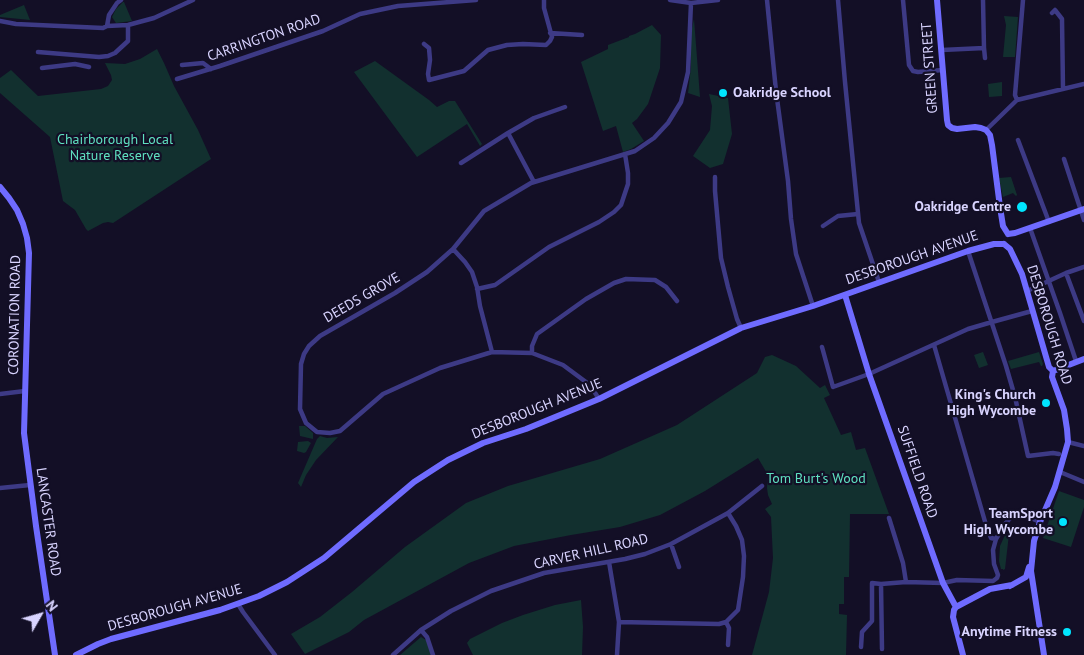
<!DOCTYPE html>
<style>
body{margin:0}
#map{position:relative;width:1084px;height:655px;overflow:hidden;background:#130f26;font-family:"PT Sans",sans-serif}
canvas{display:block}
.north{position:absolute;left:15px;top:590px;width:50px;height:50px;-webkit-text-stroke:4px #130f26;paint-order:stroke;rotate:52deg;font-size:14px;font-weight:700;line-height:20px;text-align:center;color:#d9d4ff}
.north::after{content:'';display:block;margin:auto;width:18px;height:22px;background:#d9d4ff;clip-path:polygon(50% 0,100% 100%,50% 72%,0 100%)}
</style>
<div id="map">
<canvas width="1084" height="655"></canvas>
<div class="north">N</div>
</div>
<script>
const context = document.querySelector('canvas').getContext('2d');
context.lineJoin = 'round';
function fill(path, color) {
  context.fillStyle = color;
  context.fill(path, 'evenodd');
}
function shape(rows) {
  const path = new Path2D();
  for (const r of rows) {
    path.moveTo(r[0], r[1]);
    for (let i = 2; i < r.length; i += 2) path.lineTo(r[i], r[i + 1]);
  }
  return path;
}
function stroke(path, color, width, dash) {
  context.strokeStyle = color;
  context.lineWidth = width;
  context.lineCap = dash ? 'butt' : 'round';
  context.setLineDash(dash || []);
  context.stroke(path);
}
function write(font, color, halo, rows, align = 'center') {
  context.font = font + ' "PT Sans",sans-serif';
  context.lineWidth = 4.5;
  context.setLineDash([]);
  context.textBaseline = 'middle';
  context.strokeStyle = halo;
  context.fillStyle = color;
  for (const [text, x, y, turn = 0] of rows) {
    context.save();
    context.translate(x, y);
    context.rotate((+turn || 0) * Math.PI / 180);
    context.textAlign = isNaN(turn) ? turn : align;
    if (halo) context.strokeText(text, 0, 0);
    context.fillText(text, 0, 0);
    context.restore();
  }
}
const green = shape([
 [123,2,124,2,132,21,116,23,112,17,116,9],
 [24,5,30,20,0,17,0,15],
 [1004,16,1018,17,1015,57,1003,57,1006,25],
 [694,19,700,97,688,93,691,67,691,33],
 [652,25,661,35,660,68,648,104,637,119,632,123,644,141,631,149,623,152,616,126,603,131,581,62,608,49,608,45,629,37,629,36,635,34],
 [157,49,164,63,174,86,198,130,211,159,113,223,108,222,103,223,88,231,86,229,75,210,63,201,50,137,0,93,0,78,11,70,38,96,101,89,108,86,112,80,111,75,105,63,125,64,140,59],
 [375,61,429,100,437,107,449,101,455,101,482,144,480,146,467,124,417,157,354,72],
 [1002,82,1002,96,989,97,988,84],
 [709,94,728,98,732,134,723,164,710,168,693,156,710,130,712,106],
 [1011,177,1017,195,1016,196,1013,193,1003,197,999,178],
 [983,352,988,365,979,368,974,355],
 [1039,352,1043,364,1042,366,1041,366,1039,362,1011,369,1008,361],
 [772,355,796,366,820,388,825,385,830,395,824,398,841,435,851,432,856,450,865,448,889,514,850,514,849,577,844,577,844,604,839,604,839,614,847,615,846,655,752,655,769,592,773,558,771,517,765,509,772,504,768,495,767,488,768,475,758,458,705,491,660,515,620,527,571,535,514,546,469,563,364,620,349,632,305,654,291,634,320,617,352,592,405,547,466,503,508,486,600,459,677,425,757,373,765,357],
 [299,426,305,426,313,433,313,439,300,436],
 [320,436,327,438,338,437,316,460,306,475,301,487,298,483,317,439],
 [308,441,311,443,306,452,304,453,297,451,298,442],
 [1059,491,1084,500,1084,507,1071,547,1043,538],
 [1007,533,1009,534,1005,569,1003,570,1003,569,1001,569,999,561,1000,546,1005,535,1007,535],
 [581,600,583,627,582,655,473,655,467,643,470,639,502,623,523,615,555,605],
 [421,637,426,640,432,655,400,655]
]);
const street = shape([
 [670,0,691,3,718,0],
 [767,0,776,91,788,181,791,219,796,254,813,306],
 [838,0,845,82,859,223,879,282],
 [903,0,909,65,913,71,918,72,943,70],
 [1052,13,1055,10,1062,19,1063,89],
 [0,21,16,24,103,28,107,26,128,25,154,18,193,0],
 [107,26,109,15,117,3,121,0],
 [550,33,582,35],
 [424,44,429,48,430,60,428,74,429,80,464,71,488,50,507,45,523,44,546,45,550,41,552,37,544,8,544,0],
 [984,48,985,58],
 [942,50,984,48,983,0],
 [38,52,99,57,108,56,115,53,128,41,128,25],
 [182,65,203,63,211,69],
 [42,68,75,64,89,67],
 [177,79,220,66,323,31,360,14,398,6,476,0],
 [1017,100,1015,95,1023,0],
 [986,130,1017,100,1084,84],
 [1018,140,1049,222],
 [1064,159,1084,220],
 [461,163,508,133],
 [715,177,715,191,721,258,728,287,737,319,741,328],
 [534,182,508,133,534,118,565,107],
 [823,226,838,216,858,214],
 [1030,228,1060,313,1076,361],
 [453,249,465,262,472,272,477,287,480,306,492,352],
 [968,251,1006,366,1015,397,1028,456,1053,453,1059,454],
 [1066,273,1084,321],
 [477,289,495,285,549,247,599,222,614,212,621,205,628,184,628,173,625,154],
 [1027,291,1066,273,1084,267],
 [934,345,986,525,991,538,996,539],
 [822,347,833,387,869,374,968,329,992,322,1032,311],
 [532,353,532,346,537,334,586,299,614,283,626,279,655,280,666,287,677,301],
 [0,394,25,391],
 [599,399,590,385,563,365,532,353,492,352,440,368,383,394,340,431,330,433,317,432,306,423,300,409,301,364,304,354,309,346,320,336,395,293,427,272,453,249,484,211,531,183,635,151,654,138,668,123,681,102,688,72,691,3],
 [1068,442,1084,446],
 [1060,472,1084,482],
 [0,488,30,485],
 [889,518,903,563,906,582],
 [671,544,679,567],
 [609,562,619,622,617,655],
 [238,604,243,612,275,655],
 [619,622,719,624,726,622,738,610,743,577,744,556,742,540,736,526,728,513],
 [726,622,729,628,728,645],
 [421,630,427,637,433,655],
 [861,647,862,632,872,621,872,583,881,584],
 [882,649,881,584,906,582,943,583,957,580,993,581,997,578,998,575,994,564,993,550,996,539,1005,524,1012,516,1018,515,1033,519,1040,522],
 [393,655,421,630,451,611,491,591,544,573,625,559,645,554,671,544,728,513,762,486]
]);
const secondary = shape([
 [937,0,947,120,948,125,952,128,957,129,975,127,981,128,986,130,990,135,992,145,1000,207,1003,226,1008,234],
 [0,187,9,198,17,210,23,224,27,238,29,253,24,433,36,526,55,655],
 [1008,234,1015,233,1084,209],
 [1004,244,1010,249,1022,274,1049,367,1053,371,1052,377,1064,410,1067,429,1068,442,1055,487,1040,522,1034,541,1031,571,1044,655],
 [845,295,869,374,943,583,956,607],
 [1053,371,1084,359],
 [1010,586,1026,577,1029,567],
 [956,607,990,589,1012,585],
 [956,607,954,610,953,617,963,655],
 [76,655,98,644,111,639,220,610,259,596,287,582,324,558,414,482,448,460,483,443,526,429,599,399,741,328,813,306,968,251,994,244,1004,244]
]);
const markers = [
 [723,93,5,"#00e5ff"],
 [1022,207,6,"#00e5ff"],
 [1046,403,5,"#00e5ff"],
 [1063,522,5,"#00e5ff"],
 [1067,632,5,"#00e5ff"]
];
const streetNames = [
 ["CARRINGTON ROAD",264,38,-19],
 ["GREEN STREET",930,68,-94],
 ["DESBOROUGH AVENUE",912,258,-19],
 ["DEEDS GROVE",362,298,-30],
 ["CORONATION ROAD",15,315,-89],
 ["DESBOROUGH ROAD",1049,325,73],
 ["DESBOROUGH AVENUE",537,409,-22],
 ["SUFFIELD ROAD",917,472,71],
 ["LANCASTER ROAD",48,522,82],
 ["CARVER HILL ROAD",591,552,-13],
 ["DESBOROUGH AVENUE",175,608,-16]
];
const poiNames = [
 ["Oakridge School",733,93,"left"],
 ["Oakridge Centre",1011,207],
 ["King's Church",1036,395],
 ["High Wycombe",1036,411],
 ["TeamSport",1053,514],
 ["High Wycombe",1053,530],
 ["Anytime Fitness",1057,632]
];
const parkNames = [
 ["Chairborough Local",115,140],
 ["Nature Reserve",115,156],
 ["Tom Burt's Wood",816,479]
];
fill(green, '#12302f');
stroke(street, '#3d3a85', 4.5);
stroke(secondary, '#6f6bff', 6);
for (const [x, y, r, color] of markers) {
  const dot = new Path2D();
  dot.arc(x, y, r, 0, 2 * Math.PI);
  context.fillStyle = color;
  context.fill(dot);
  stroke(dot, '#130f26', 2);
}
write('14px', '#d9d4ff', '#130f26', streetNames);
write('bold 14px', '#d9d4ff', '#130f26', poiNames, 'right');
write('14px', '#5fe0c0', '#130f26', parkNames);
</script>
